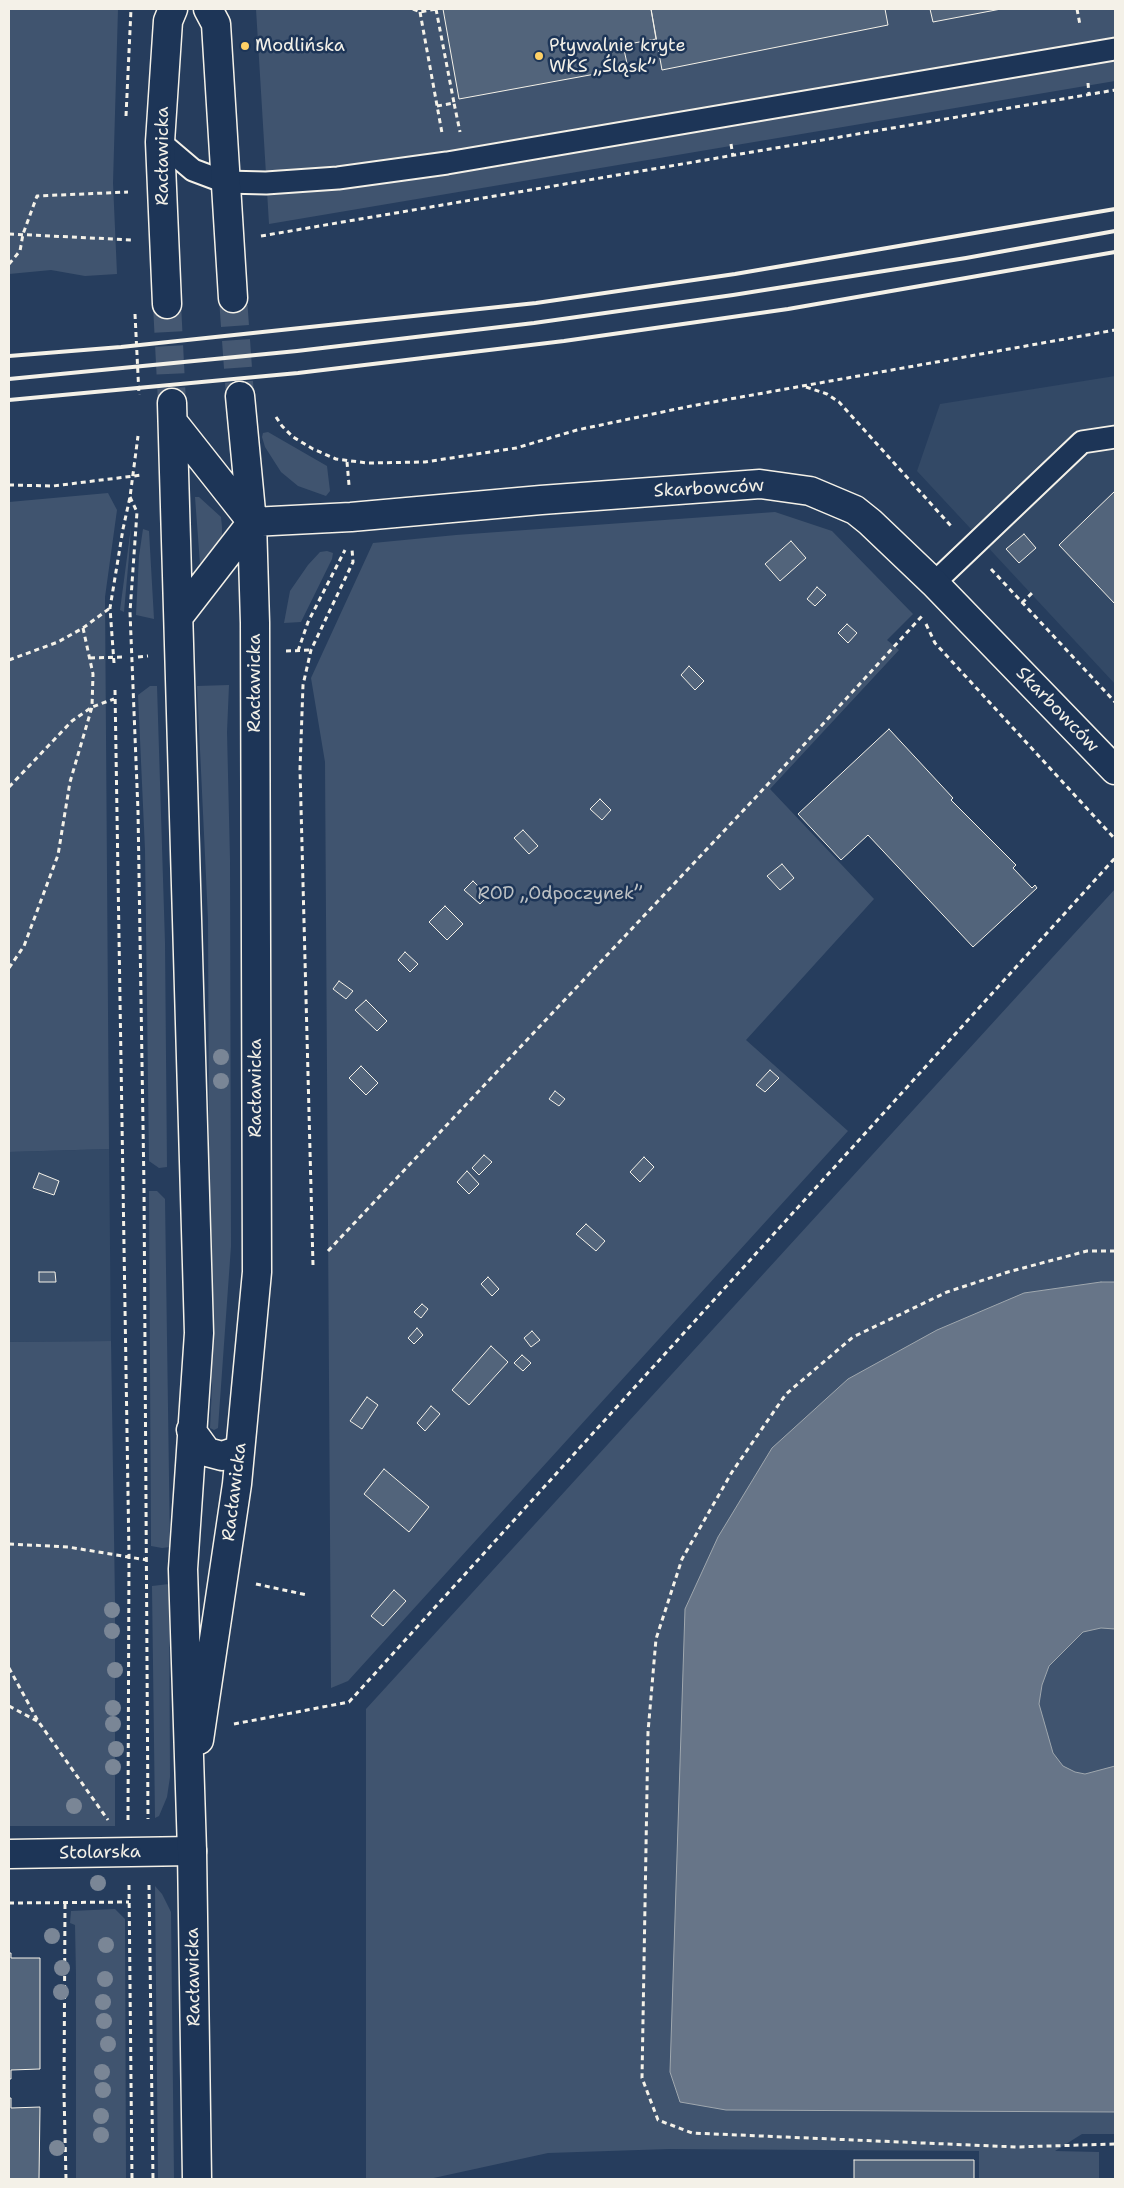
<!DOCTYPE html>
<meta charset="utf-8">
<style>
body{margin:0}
#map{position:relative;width:1124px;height:2188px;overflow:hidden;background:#263d5d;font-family:"Shantell Sans",sans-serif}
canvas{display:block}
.frame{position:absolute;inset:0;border:10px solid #f4f1e8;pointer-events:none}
</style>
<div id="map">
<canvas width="1124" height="2188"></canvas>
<div class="frame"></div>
</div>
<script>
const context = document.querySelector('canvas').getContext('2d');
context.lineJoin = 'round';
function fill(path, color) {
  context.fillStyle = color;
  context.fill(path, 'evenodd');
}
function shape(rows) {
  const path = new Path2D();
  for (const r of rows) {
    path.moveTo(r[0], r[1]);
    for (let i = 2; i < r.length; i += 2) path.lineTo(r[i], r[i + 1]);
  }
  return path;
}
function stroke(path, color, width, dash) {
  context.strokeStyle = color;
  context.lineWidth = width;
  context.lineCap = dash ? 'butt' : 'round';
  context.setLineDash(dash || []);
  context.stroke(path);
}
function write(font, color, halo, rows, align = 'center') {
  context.font = font + ' "Shantell Sans",sans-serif';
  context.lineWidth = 5;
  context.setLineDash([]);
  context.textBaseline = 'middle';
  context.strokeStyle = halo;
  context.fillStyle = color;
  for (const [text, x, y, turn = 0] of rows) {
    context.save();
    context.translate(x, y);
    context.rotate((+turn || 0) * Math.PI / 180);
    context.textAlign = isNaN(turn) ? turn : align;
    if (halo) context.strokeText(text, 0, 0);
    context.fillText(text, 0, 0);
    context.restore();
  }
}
const built = shape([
 [1115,376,1115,684,917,471,940,404],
 [109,1149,111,1341,9,1342,9,1152]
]);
const green = shape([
 [9,9,118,9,113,183,117,274,85,276,51,270,9,274],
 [256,9,1115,9,1115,81,269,224],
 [268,432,327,466,330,491,326,496,298,486,281,472,265,447,262,437,263,433],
 [108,493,117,510,105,597,109,1149,9,1152,9,502],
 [195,497,199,497,221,517,222,527,222,537,200,564],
 [775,512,832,531,913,614,887,640,899,650,770,789,874,899,746,1040,848,1131,348,1681,331,1688,325,762,311,678,373,543,456,535],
 [131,527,129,556,124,612,120,610],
 [143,529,149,531,154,619,136,615,139,556],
 [327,551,333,553,332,559,301,622,284,623,290,591,308,565,320,552],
 [229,685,227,732,230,860,231,1246,218,1428,214,1430,210,1428,212,1387,210,1358,208,919,197,686],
 [150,686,157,686,165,943,167,1167,159,1168,149,1161,145,850,138,695],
 [1115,889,1115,2134,1082,2134,1055,2151,1099,2152,1099,2179,979,2179,979,2151,669,2149,548,2153,429,2179,366,2179,366,1709],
 [149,1191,157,1191,165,1199,170,1547,162,1548,151,1546],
 [111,1341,115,1601,115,1826,9,1826,9,1342],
 [169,1584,170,1777,167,1797,159,1816,155,1818,152,1588,152,1586],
 [155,1886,162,1894,171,1912,174,2179,158,2179],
 [115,1909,125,1919,126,2179,76,2179,76,1975,75,1925,70,1923,71,1911]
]);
const water = shape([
 [1101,1282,1115,1282,1115,1629,1101,1628,1083,1632,1049,1666,1042,1685,1039,1704,1053,1753,1063,1766,1075,1772,1085,1774,1115,1766,1115,2112,726,2110,680,2102,670,2072,685,1609,718,1537,772,1448,848,1379,937,1330,1024,1293,1101,1282]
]);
const building = shape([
 [443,9,651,9,656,39,623,45,628,68,459,99,443,9],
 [651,9,885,9,888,25,662,70,651,9],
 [930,9,1001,9,933,22,930,9],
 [1115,491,1115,604,1059,545,1115,491],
 [1024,534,1036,548,1019,563,1006,549,1024,534],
 [791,541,806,558,780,581,765,564,791,541],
 [817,587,826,595,815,606,807,599,817,587],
 [847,624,857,633,848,643,838,633,847,624],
 [689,666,704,681,695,690,681,675,689,666],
 [889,729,953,798,951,800,1016,865,1013,868,1032,888,1035,885,1037,888,973,947,868,835,841,860,798,814,889,729],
 [600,799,611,810,602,820,590,809,600,799],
 [523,830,538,846,529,854,514,838,523,830],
 [782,864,794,878,780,890,767,876,782,864],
 [473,881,488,896,480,904,464,890,473,881],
 [445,906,463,924,447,940,429,922,445,906],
 [405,952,418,964,410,972,398,960,405,952],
 [339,981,353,991,346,999,333,989,339,981],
 [366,1000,387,1021,377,1031,355,1010,366,1000],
 [361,1066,378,1083,366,1095,349,1078,361,1066],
 [770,1070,779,1078,765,1092,756,1085,770,1070],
 [555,1091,565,1099,559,1106,549,1099,555,1091],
 [484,1155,492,1162,479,1175,472,1168,484,1155],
 [644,1157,654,1167,640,1182,630,1172,644,1157],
 [467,1171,479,1184,469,1194,457,1182,467,1171],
 [39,1173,59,1181,54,1195,33,1188,39,1173],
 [586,1224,605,1241,596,1251,576,1234,586,1224],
 [39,1272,55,1272,56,1282,39,1282,39,1272],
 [488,1277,499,1289,492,1296,481,1284,488,1277],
 [422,1304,428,1309,421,1318,414,1312,422,1304],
 [417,1328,423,1335,414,1344,408,1338,417,1328],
 [532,1331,540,1340,531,1347,524,1338,532,1331],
 [491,1346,508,1362,469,1405,452,1390,491,1346],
 [522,1355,531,1363,523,1371,514,1363,522,1355],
 [367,1397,378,1405,362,1429,350,1421,367,1397],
 [431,1406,440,1414,425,1431,417,1423,431,1406],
 [384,1469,429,1507,409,1532,364,1494,384,1469],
 [394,1590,406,1601,383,1626,371,1616,394,1590],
 [9,1953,11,1953,11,1958,40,1958,40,2069,11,2070,11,2079,9,2079,9,1953],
 [9,2098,11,2098,11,2108,40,2107,39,2179,9,2179,9,2098],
 [854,2160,974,2160,974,2179,854,2179,854,2160]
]);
const tertiaryTunnel = shape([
 [233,298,240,396],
 [167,304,172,403]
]);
const path = shape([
 [413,9,420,12,436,9],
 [436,9,454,103],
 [1077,9,1080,25],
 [420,12,442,133],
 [1088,83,1089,95],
 [437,106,454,103,460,132],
 [126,116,131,9],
 [731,144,733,156],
 [9,234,133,240],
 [261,236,1115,90],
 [9,264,20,251,23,234,37,196,128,192],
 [135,314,139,395],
 [806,387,827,394,839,402,951,526],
 [276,417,282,426,293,437,313,449,336,459,367,463,425,462,516,448,577,430,691,406,1115,330],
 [347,462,349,485],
 [9,485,53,486,142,475],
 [130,497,137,512,130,612,138,811,144,1188,148,1819],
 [991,569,1115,702],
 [1022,603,1033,592],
 [926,624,935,643,1115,839],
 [286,651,311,650],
 [298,651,308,622,345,550],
 [138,657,148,656],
 [90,658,125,657],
 [9,660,58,642,83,628,110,608],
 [114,663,110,608,123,529,130,497,138,436],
 [115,690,129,1555,128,1820],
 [9,787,72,721,92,707,114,699],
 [9,968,24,946,58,855,70,782,92,707,93,674,83,628],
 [328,1251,756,797,922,616],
 [1115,1251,1087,1251,1008,1272,947,1292,853,1337,786,1394,732,1472,682,1559,656,1639,648,1732,642,2078,658,2120,692,2133,1016,2147,1115,2144],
 [313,1265,300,769,303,685,311,650,353,562,352,549],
 [9,1544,68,1547,147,1560],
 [256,1584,307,1595],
 [9,1668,38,1721,108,1820],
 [9,1706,37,1721],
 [234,1724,349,1702,1115,858],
 [129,1885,132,2179],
 [149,1885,153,2179],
 [9,1903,129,1902],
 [65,1904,64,2093,66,2179]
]);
const service = shape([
 [160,142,193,170,225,182,266,183,338,178,447,163,1115,49],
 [934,583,1082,442,1115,437]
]);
const minor = shape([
 [9,1854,192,1851]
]);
const tertiary = shape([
 [208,9,216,24,233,298],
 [167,304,160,142,168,21,173,9],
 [172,403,199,1333,183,1569,192,1851,197,2179],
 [173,422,252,522],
 [180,615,252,522,351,517,541,500,760,484,810,491,855,510,870,522,934,583,1115,770],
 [191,1430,207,1452,222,1456,240,1450],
 [199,1740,237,1484,257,1272,255,623,252,522,240,396]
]);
const rail = shape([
 [9,356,121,347,536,303,735,274,1115,209],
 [9,379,297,351,534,323,733,295,966,258,1115,231],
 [9,400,298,373,564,341,788,309,1115,252]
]);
const trees = [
 [221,1057],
 [221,1081],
 [112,1610],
 [112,1631],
 [115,1670],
 [113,1708],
 [113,1724],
 [116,1749],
 [113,1767],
 [74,1806],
 [98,1883],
 [52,1936],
 [106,1945],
 [62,1968],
 [105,1979],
 [61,1992],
 [103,2002],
 [104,2021],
 [108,2044],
 [102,2072],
 [103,2090],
 [101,2116],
 [101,2135],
 [57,2148]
];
const markers = [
 [245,46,5,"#ffd166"],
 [539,56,5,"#ffd166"]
];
const poiNames = [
 ["Modlińska",255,46],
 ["Pływalnie kryte",549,46],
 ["WKS „Śląsk”",549,67]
];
const streetNames = [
 ["Racławicka",163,156,-90],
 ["Skarbowców",709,489,-3],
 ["Racławicka",255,683,-90],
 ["Skarbowców",1057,710,46],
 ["Racławicka",256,1088,-90],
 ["Racławicka",235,1492,-83],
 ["Stolarska",100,1853,-1],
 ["Racławicka",194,1977,-91]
];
const parkNames = [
 ["ROD „Odpoczynek”",560,894]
];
fill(built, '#334966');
fill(green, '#40546f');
fill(water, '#677588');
stroke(water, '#9fa7ae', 1);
fill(building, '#52647b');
stroke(building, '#f4f1e8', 1);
stroke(tertiaryTunnel, '#455872', 28, [28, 14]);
stroke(service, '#f4f1e8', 25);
stroke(minor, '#f4f1e8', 31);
stroke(tertiary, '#f4f1e8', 31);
stroke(path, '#f4f1e8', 3, [5, 4]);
stroke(service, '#1d3557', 21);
stroke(minor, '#1d3557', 28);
stroke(tertiary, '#1d3557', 28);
stroke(rail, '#f4f1e8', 4);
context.fillStyle = '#7a8696';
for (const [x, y] of trees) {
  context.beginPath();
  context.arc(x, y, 8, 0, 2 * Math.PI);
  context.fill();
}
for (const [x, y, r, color] of markers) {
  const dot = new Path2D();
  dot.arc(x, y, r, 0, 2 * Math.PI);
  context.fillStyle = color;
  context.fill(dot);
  stroke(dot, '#1d3557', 2);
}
write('18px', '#f4f1e8', '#1d3557', poiNames, 'left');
write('18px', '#f4f1e8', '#1d3557', streetNames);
write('18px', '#bec2c4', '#1d3557', parkNames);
</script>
